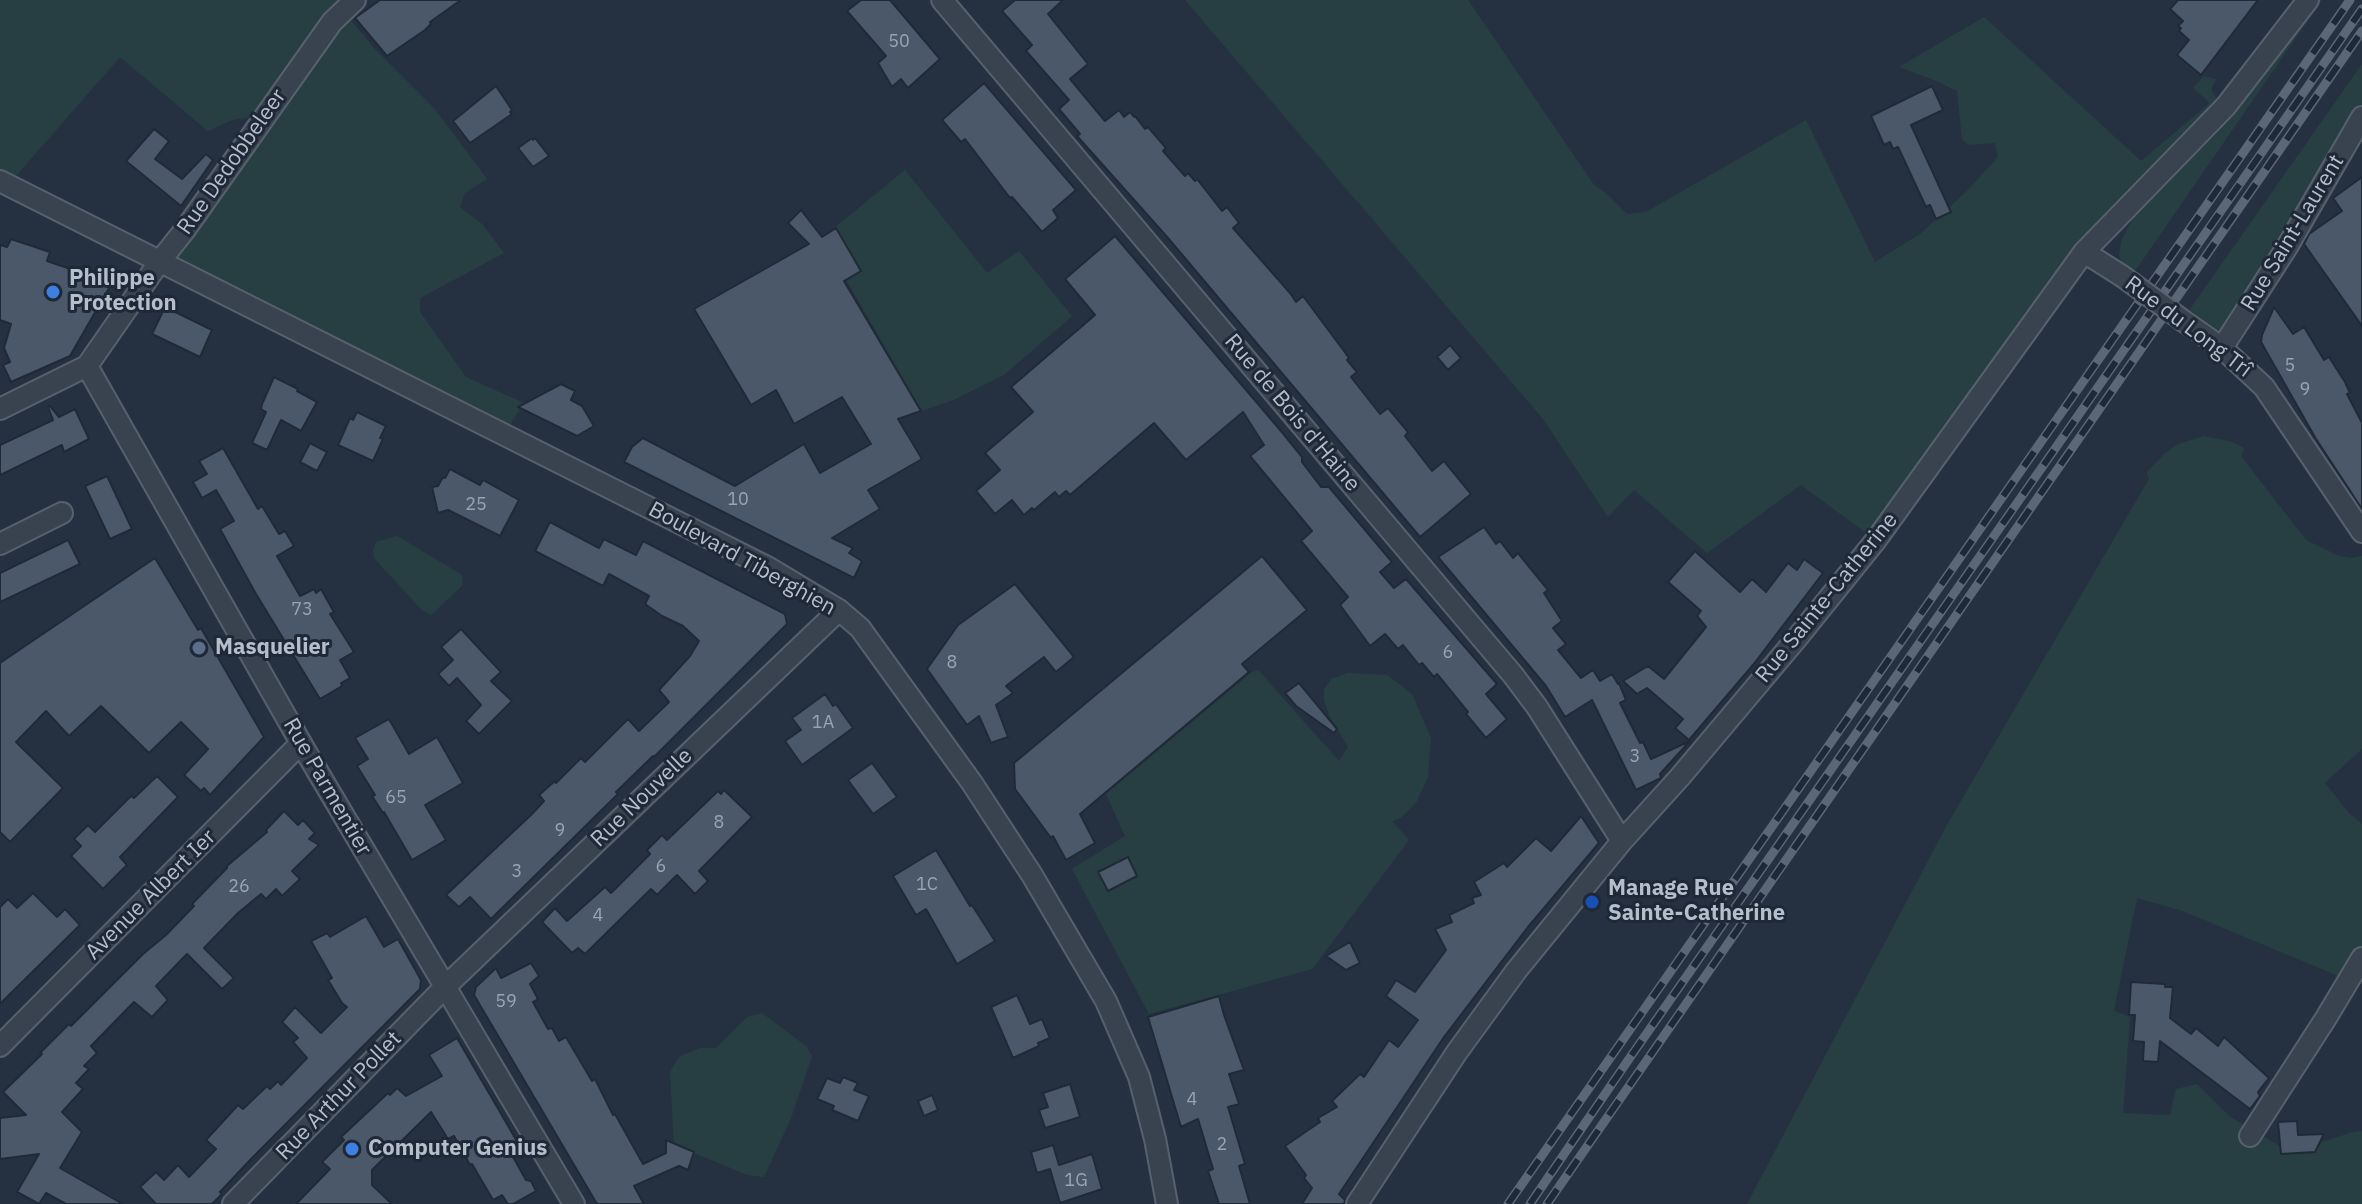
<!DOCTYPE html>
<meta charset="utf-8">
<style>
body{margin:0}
canvas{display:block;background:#253141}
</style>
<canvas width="2362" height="1204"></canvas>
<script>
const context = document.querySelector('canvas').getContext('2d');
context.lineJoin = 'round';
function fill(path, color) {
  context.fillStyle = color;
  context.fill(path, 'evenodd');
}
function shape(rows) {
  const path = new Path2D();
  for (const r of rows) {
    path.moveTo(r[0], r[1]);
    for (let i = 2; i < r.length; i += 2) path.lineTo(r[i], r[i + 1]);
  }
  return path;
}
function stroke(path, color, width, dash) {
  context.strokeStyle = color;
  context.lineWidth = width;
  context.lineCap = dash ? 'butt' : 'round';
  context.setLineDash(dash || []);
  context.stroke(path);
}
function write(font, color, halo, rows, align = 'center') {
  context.font = font + ' "IBM Plex Sans",sans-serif';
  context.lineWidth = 6;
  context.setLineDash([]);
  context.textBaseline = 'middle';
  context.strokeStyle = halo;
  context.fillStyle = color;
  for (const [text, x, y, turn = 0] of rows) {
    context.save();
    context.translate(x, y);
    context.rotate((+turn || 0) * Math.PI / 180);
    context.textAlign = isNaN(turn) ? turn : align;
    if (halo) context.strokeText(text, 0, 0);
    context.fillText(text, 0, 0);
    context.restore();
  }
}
const green = shape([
 [0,0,351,0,343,11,374,48,434,108,487,179,465,193,460,207,482,224,504,253,420,298,420,312,466,377,524,403,504,434,160,261,264,115,232,120,208,131,120,57,8,185,0,181],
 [1185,0,1468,0,1594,185,1606,193,1627,214,1646,212,1806,120,1875,262,1920,234,1966,192,1998,157,1995,143,1968,145,1962,139,1957,91,1939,82,1899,67,1984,17,2141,161,2210,103,2193,88,2204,76,2216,79,2211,90,2216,98,2225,94,2308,0,2322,0,2135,271,2124,269,2119,256,2121,241,2132,220,2155,190,2084,252,1876,540,1801,485,1707,553,1634,490,1608,517,1543,419],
 [2362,64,2362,117,2222,348,2190,309],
 [905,170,987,273,1019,251,1072,316,1004,375,953,400,922,411,822,238],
 [2204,436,2229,441,2244,448,2241,456,2306,540,2339,556,2351,558,2362,556,2362,749,2325,783,2349,813,2362,824,2362,958,2348,980,2183,911,2137,898,2114,1011,2130,1017,2123,1113,2170,1115,2176,1089,2197,1084,2229,1116,2281,1147,2309,1154,2322,1142,2353,1132,2362,1131,2362,1204,1747,1204,1948,823,2149,479,2147,472,2164,454,2178,444],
 [397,536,462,575,463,585,431,615,422,610,374,558,373,550,376,542],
 [1258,670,1339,761,1348,747,1330,717,1324,701,1324,690,1331,679,1348,673,1387,675,1412,694,1431,738,1428,777,1417,801,1401,818,1392,821,1409,840,1312,969,1149,1014,1072,869,1125,836,1106,794,1252,672],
 [762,1013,806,1046,812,1056,791,1118,764,1177,748,1175,674,1145,670,1072,679,1057,700,1048,716,1048,747,1017]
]);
const building = shape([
 [380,0,461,0,430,22,431,24,425,30,387,56,355,18,380,0],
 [861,0,890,0,940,59,908,88,901,79,892,87,878,63,886,56,847,11,861,0],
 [1015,0,1063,0,1048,14,1088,64,1070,79,1105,121,1119,110,1124,117,1130,112,1134,117,1135,116,1145,129,1148,127,1166,148,1163,151,1185,176,1188,173,1195,181,1197,179,1222,211,1227,207,1239,223,1233,228,1290,293,1296,302,1303,296,1341,347,1349,358,1347,360,1357,372,1351,377,1380,414,1388,408,1408,432,1405,436,1432,471,1444,461,1471,494,1420,537,1168,238,1077,136,1080,134,1059,109,1069,100,1026,51,1032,45,1002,11,1015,0],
 [2178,0,2258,0,2201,75,2177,55,2189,40,2179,31,2181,28,2178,26,2183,21,2170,9,2178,0],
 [984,83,1076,190,1053,210,1058,218,1042,232,1012,197,1010,198,965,139,961,142,942,120,984,83],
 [496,86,512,110,510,112,512,114,470,143,453,121,496,86],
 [1932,86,1943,110,1911,125,1951,212,1936,219,1930,205,1926,207,1898,147,1893,149,1890,142,1884,145,1871,116,1932,86],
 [154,129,169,141,155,159,182,179,206,154,213,160,181,206,126,161,154,129],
 [532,138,533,140,535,138,549,156,533,167,518,148,532,138],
 [2362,177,2362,326,2304,244,2309,234,2342,211,2333,198,2362,177],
 [801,210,822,237,836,228,861,271,844,281,921,411,898,419,922,459,868,490,880,509,832,538,853,548,849,553,862,561,854,578,624,462,632,447,643,438,735,486,804,444,820,473,871,444,842,397,794,424,776,390,751,405,694,309,809,244,788,223,801,210],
 [1115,236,1281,431,1302,457,1302,462,1321,487,1329,487,1392,562,1380,572,1394,588,1406,579,1497,684,1486,694,1507,719,1486,738,1466,714,1468,712,1437,674,1434,677,1422,663,1419,665,1403,645,1398,649,1385,634,1370,646,1340,605,1348,597,1301,541,1312,531,1250,456,1264,445,1243,412,1186,460,1154,423,1070,495,1066,491,1059,497,1055,492,1034,510,1032,508,1024,515,1012,500,995,514,976,491,1000,470,985,453,1033,412,1011,387,1095,315,1065,279,1115,236],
 [11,239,50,252,47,261,112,283,70,356,11,382,3,365,10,362,4,348,11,324,0,320,0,245,7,247,11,239],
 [165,307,212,330,200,357,152,334,165,307],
 [2274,307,2293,334,2304,327,2324,360,2329,357,2345,382,2350,393,2347,394,2362,423,2362,509,2316,439,2261,342,2262,335,2274,307],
 [1450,345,1461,358,1448,370,1437,357,1450,345],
 [274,377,298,389,297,391,317,402,301,431,281,420,267,450,252,443,266,412,261,409,262,404,274,377],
 [561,384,575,391,571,400,582,406,594,426,577,436,518,407,561,384],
 [50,406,59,417,75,409,89,439,64,452,62,445,0,475,0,445,53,420,48,407,50,406],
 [357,412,386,426,380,438,383,439,373,461,338,445,350,418,353,420,357,412],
 [310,443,327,452,317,471,300,462,310,443],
 [223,448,258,509,262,506,279,534,285,531,294,546,277,556,300,596,314,589,316,593,321,589,334,612,330,614,354,652,340,660,350,678,341,683,342,686,320,699,256,594,220,529,234,521,216,490,202,498,193,482,207,474,199,461,223,448],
 [450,469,480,485,483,480,519,500,500,536,448,510,438,513,432,487,438,486,443,477,445,478,450,469],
 [107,476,132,529,110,539,85,486,107,476],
 [550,522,599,548,604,539,636,555,643,541,785,614,787,624,654,757,653,756,616,792,618,794,491,919,470,897,459,907,446,895,532,814,544,801,539,795,555,781,556,783,581,758,585,762,628,719,639,731,669,702,659,690,690,656,699,641,683,626,662,616,645,604,649,596,609,574,603,586,535,551,550,522],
 [1484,527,1496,544,1500,541,1513,558,1518,553,1548,590,1544,593,1562,621,1553,628,1566,644,1558,650,1581,678,1593,670,1600,681,1612,674,1618,684,1619,683,1626,700,1620,703,1640,743,1643,742,1651,759,1690,741,1660,774,1661,778,1636,790,1592,700,1565,717,1546,686,1438,557,1484,527],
 [68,540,80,564,0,602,0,573,68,540],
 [1695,551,1740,592,1752,579,1766,592,1788,563,1797,570,1804,559,1823,573,1753,665,1689,740,1675,728,1683,719,1647,688,1637,694,1623,681,1648,666,1664,679,1706,627,1697,616,1701,611,1668,582,1695,551],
 [1262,556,1307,610,1242,664,1249,672,1080,814,1095,843,1066,860,1053,836,1051,838,1015,789,1014,763,1262,556],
 [155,558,198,630,201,628,264,737,210,795,204,788,201,791,184,775,208,749,181,722,149,753,101,706,69,736,46,711,16,742,63,788,10,842,0,832,0,663,155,558],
 [1015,584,1074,657,1056,672,1044,657,1006,686,1013,693,996,705,1008,737,991,743,979,716,967,725,927,669,958,625,1015,584],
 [461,629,501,672,491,681,512,701,479,734,466,721,481,705,457,678,449,686,438,674,453,660,441,647,461,629],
 [1299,683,1337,729,1334,733,1296,706,1285,693,1299,683],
 [825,694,833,706,836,704,853,728,802,765,785,741,801,730,792,718,825,694],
 [389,719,409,754,437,737,463,783,425,805,446,840,412,860,384,812,383,813,372,796,375,795,357,766,368,759,355,738,389,719],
 [872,763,897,797,873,814,848,780,872,763],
 [157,776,178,797,120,857,127,865,103,889,71,856,81,846,74,839,88,825,95,832,131,796,134,798,157,776],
 [724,790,752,817,699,871,708,881,695,894,677,875,657,895,651,889,585,954,578,948,572,953,542,922,555,908,567,921,605,887,611,893,650,854,647,850,662,835,667,840,718,791,721,794,724,790],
 [284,811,298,825,303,820,315,833,309,839,319,845,292,871,300,879,282,896,276,889,266,899,261,894,238,913,204,948,234,978,222,989,187,954,156,986,168,1000,152,1017,134,1002,91,1046,97,1053,84,1066,89,1069,76,1083,83,1089,62,1112,82,1132,60,1168,123,1204,66,1204,46,1193,39,1204,17,1192,39,1154,0,1159,0,1118,26,1115,3,1092,42,1054,40,1053,69,1024,71,1026,143,954,166,935,194,906,192,904,227,868,227,866,267,832,266,830,284,811],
 [1581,816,1599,843,1528,927,1444,1037,1339,1194,1345,1200,1344,1204,1302,1204,1312,1188,1304,1178,1306,1175,1285,1146,1320,1122,1318,1118,1337,1107,1332,1101,1360,1074,1364,1077,1389,1040,1398,1047,1418,1020,1386,996,1396,980,1415,992,1446,950,1435,929,1452,922,1449,915,1474,903,1472,898,1481,895,1474,882,1504,863,1507,867,1536,838,1551,851,1581,816],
 [936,850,970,906,972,905,995,941,957,964,926,909,916,915,893,876,936,850],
 [1128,857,1137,876,1108,891,1098,872,1128,857],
 [33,893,57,917,65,909,80,925,0,1004,0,907,8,899,17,908,33,893],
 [366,916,384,947,398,939,421,980,420,989,252,1158,220,1192,222,1194,212,1204,156,1204,140,1187,156,1172,164,1180,178,1165,189,1177,216,1149,206,1140,238,1105,243,1109,267,1086,270,1089,278,1081,281,1085,307,1058,293,1042,298,1038,282,1022,295,1007,321,1033,347,1007,342,1003,328,980,332,978,311,941,327,933,330,937,366,916],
 [1350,942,1360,963,1346,970,1326,956,1350,942],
 [531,963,539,976,530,984,538,999,533,1002,548,1029,552,1028,559,1041,566,1037,592,1081,595,1079,613,1115,615,1114,643,1164,666,1153,666,1140,694,1152,688,1170,679,1166,634,1186,644,1204,597,1204,474,995,476,987,496,968,501,978,531,963],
 [2131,982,2165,984,2165,987,2173,987,2170,1018,2191,1034,2196,1028,2218,1046,2224,1037,2269,1078,2258,1092,2260,1096,2250,1109,2160,1041,2158,1062,2143,1061,2144,1042,2133,1041,2135,1015,2129,1015,2131,982],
 [1017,995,1030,1024,1042,1019,1050,1038,1038,1043,1039,1046,1013,1058,991,1007,1017,995],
 [1219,996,1224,1015,1244,1070,1229,1074,1239,1104,1228,1107,1245,1164,1239,1166,1250,1204,1219,1204,1208,1171,1213,1169,1198,1119,1181,1127,1148,1017,1219,996],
 [457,1038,518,1143,508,1148,526,1180,531,1181,536,1191,513,1204,508,1204,502,1195,493,1200,472,1164,470,1165,454,1136,448,1139,431,1112,372,1170,372,1185,392,1204,296,1204,330,1169,322,1162,344,1140,341,1137,388,1093,390,1095,397,1088,406,1096,442,1076,429,1055,457,1038],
 [843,1077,858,1083,854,1090,869,1096,858,1121,832,1110,834,1106,817,1099,827,1078,840,1083,843,1077],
 [1070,1084,1080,1117,1045,1128,1039,1110,1048,1107,1043,1093,1070,1084],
 [932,1095,938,1110,924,1116,918,1101,932,1095],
 [2297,1121,2298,1135,2324,1134,2315,1152,2281,1154,2278,1122,2297,1121],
 [1053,1145,1059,1165,1092,1154,1102,1189,1060,1203,1050,1169,1037,1173,1031,1152,1053,1145]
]);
const minor = shape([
 [942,0,1513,675,1537,707,1622,841],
 [0,181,769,568,839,610,860,628,972,783,1032,875,1106,1001,1139,1077,1155,1139,1167,1204],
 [2084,252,2122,276],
 [2185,322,2222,348,2264,387,2362,532],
 [2222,348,2287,247,2362,117],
 [87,366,306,752,574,1204],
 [0,409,87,366,160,261,184,231,332,22,355,0],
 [0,544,62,513],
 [0,1046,301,743],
 [2250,1136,2326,1018,2362,958],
 [233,1204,445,987,839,610],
 [1357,1204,1457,1052,1516,971,1622,841,1680,777,1797,638,1876,540,2084,252,2226,106,2308,0]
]);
const rail = shape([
 [1508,1204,2350,0],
 [1530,1204,1631,1056,2362,9],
 [1547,1204,2362,31]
]);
const minorBridge = shape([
 [2122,276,2185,322]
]);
const markers = [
 [53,292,8,"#3f7fe0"],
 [199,648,8,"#5c6f8a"],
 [1592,902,8,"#1a4fb4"],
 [352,1149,8,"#3f7fe0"]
];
const numberNames = [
 ["50",899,42],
 ["5",2290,366],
 ["9",2305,390],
 ["10",738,500],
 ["25",476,505],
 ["73",302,610],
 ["6",1448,653],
 ["8",952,663],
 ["1A",823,723],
 ["3",1635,757],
 ["65",396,798],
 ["8",719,823],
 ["9",560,831],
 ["6",661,867],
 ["3",517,872],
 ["1C",927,885],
 ["26",239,887],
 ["4",598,916],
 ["59",506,1002],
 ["4",1192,1100],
 ["2",1222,1145],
 ["1G",1076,1181]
];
const streetNames = [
 ["Rue Dedobbeleer",232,162,-55],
 ["Rue Saint-Laurent",2293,233,-59],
 ["Rue du Long Trî",2188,327,37],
 ["Rue de Bois d'Haine",1292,413,50],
 ["Boulevard Tiberghien",742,559,29],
 ["Rue Sainte-Catherine",1827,598,-51],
 ["Rue Parmentier",327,787,60],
 ["Rue Nouvelle",642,798,-44],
 ["Avenue Albert Ier",151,895,-45],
 ["Rue Arthur Pollet",339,1096,-46]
];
const poiNames = [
 ["Philippe",69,279],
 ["Protection",69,304],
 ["Masquelier",215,648],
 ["Manage Rue",1608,889],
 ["Sainte-Catherine",1608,914],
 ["Computer Genius",368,1149]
];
fill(green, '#273f42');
fill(building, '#4a586a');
stroke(building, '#202a37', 2);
stroke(minor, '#57616e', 24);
stroke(minor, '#394350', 20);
stroke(rail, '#5b6777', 9);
stroke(rail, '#1e2836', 6, [18]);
stroke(minorBridge, '#57616e', 24, []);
stroke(minorBridge, '#394350', 20);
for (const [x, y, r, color] of markers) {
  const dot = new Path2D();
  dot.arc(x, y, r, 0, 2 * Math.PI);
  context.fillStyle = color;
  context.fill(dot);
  stroke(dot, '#1e2836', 3);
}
write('18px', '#9aa4b3', null, numberNames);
write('22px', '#b5becb', '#1e2836', streetNames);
write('bold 22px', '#b5becb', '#1e2836', poiNames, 'left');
</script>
